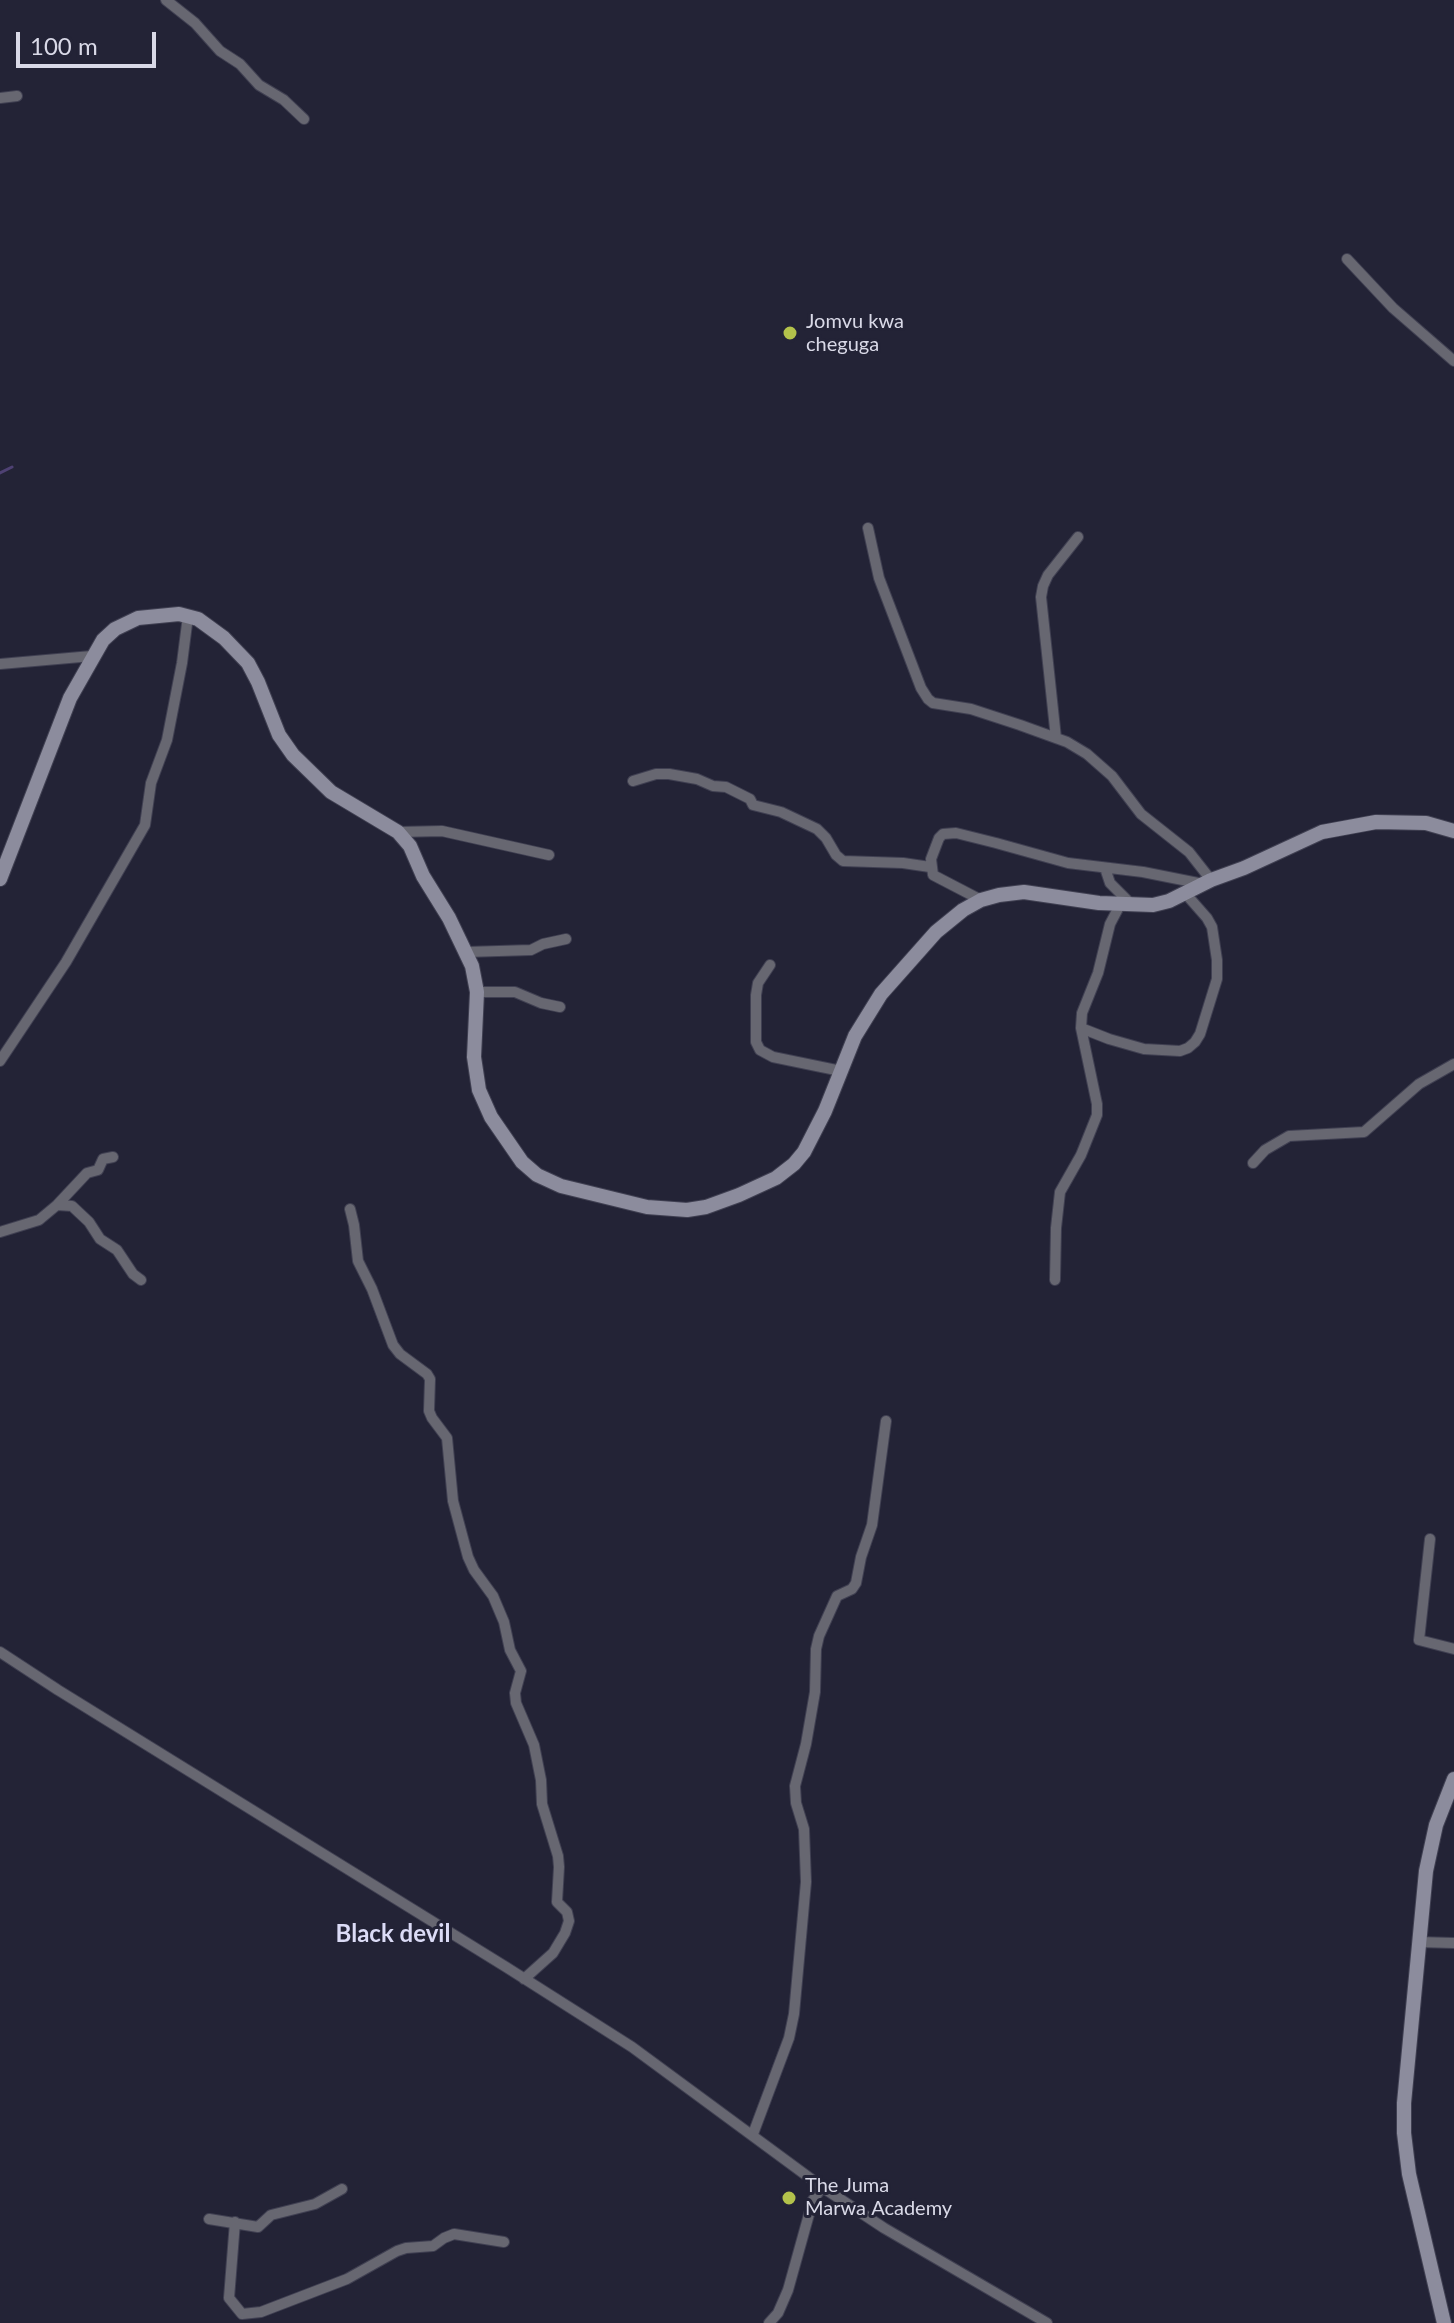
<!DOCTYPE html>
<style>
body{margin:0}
#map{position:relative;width:1454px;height:2323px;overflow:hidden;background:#232336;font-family:Lato,sans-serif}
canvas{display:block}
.scale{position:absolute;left:16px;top:32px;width:140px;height:36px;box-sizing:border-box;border:4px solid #d9d9e7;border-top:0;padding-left:10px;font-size:24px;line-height:28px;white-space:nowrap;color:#d9d9e7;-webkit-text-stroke:6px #232336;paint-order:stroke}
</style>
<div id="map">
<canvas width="1454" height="2323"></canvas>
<div class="scale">100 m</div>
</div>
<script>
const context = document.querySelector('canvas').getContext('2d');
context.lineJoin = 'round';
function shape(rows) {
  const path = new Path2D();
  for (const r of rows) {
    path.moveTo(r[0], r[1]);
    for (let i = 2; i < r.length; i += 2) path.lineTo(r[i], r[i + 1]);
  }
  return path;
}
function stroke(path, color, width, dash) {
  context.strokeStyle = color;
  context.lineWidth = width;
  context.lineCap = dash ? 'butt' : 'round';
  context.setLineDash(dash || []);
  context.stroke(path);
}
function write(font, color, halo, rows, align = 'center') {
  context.font = font + ' Lato,sans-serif';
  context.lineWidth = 6;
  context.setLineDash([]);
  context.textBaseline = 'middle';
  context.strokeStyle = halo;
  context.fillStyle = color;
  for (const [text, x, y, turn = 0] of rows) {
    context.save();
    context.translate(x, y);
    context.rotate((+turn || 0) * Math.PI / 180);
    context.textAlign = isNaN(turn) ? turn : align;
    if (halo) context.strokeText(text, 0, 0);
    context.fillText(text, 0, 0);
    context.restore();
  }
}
const stream = shape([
 [0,473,12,467]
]);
const street = shape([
 [166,0,195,23,220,51,240,64,259,85,284,100,304,119],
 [0,98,17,96],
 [1347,259,1393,308,1454,361],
 [868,528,879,578,921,688,928,699,933,703,971,709,1020,725,1067,742,1087,754,1112,776,1141,814,1189,852,1211,880],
 [0,664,92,656],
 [1056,738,1041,597,1043,586,1048,575,1078,537],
 [633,781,656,774,669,774,697,779,713,786,726,787,750,799,753,805,781,812,817,829,826,838,836,855,843,861,903,863,930,867],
 [398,832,442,831,549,855],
 [1105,868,1110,883,1131,904],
 [981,900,933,875,931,859,939,838,943,834,956,833,996,843,1068,863,1143,872,1203,884],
 [466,952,531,950,543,944,566,939],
 [770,965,758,983,756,995,756,1042,760,1050,773,1057,841,1071],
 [477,992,515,992,541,1003,560,1007],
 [1081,1028,1109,1039,1144,1049,1180,1051,1188,1048,1195,1042,1200,1034,1217,979,1217,960,1212,927,1207,918,1185,893],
 [0,1061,66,962,145,825,151,783,167,740,182,663,188,616],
 [1253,1163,1265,1150,1289,1136,1364,1132,1419,1084,1454,1064],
 [57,1205,72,1206,89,1222,100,1239,117,1250,133,1274,141,1280],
 [350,1209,354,1225,358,1261,372,1289,393,1345,400,1354,427,1374,430,1379,429,1411,432,1418,447,1438,453,1501,468,1557,474,1570,493,1596,504,1622,510,1650,521,1671,515,1693,516,1703,534,1745,541,1780,542,1804,558,1856,559,1867,557,1902,567,1912,569,1921,565,1933,553,1953,524,1979],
 [0,1232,39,1220,57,1205,87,1173,98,1170,103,1159,113,1157],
 [1055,1280,1056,1228,1060,1192,1081,1155,1097,1115,1097,1104,1081,1028,1082,1013,1098,973,1110,924,1120,905],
 [1430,1539,1419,1640,1454,1649],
 [0,1652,58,1690,506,1967,632,2047,822,2187,884,2228,1047,2323],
 [1418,1942,1454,1943],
 [753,2134,789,2038,794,2014,806,1882,804,1829,796,1803,795,1786,806,1744,815,1692,816,1649,819,1636,837,1596,852,1589,856,1583,861,1557,872,1525,886,1421],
 [209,2219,258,2227,271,2215,315,2204,342,2189],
 [235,2222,229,2298,242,2314,261,2312,347,2279,397,2251,406,2248,433,2246,444,2238,454,2234,504,2242],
 [769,2323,778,2313,788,2290,813,2200,822,2187]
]);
const secondary = shape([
 [0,879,70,698,103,640,115,629,138,618,179,614,198,619,224,638,248,663,258,682,279,735,293,755,331,792,398,832,410,846,423,876,449,918,472,966,477,992,474,1057,479,1090,491,1117,522,1162,537,1175,561,1186,647,1207,687,1210,706,1207,739,1195,776,1178,794,1164,804,1152,825,1111,855,1036,881,994,936,932,963,910,981,900,999,895,1024,892,1099,903,1153,905,1169,901,1211,880,1244,868,1322,832,1376,822,1426,823,1454,831],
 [1444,2323,1409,2174,1404,2133,1404,2103,1426,1871,1436,1825,1454,1779]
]);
const markers = [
 [790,333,8,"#b3c24b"],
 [789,2198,8,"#b3c24b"]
];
const poiNames = [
 ["Jomvu kwa",806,322],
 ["cheguga",806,345],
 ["The Juma",805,2186],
 ["Marwa Academy",805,2209]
];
const quarterNames = [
 ["Black devil",393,1934]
];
stroke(stream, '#4e4173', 3);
stroke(street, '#404052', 12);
stroke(secondary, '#404052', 16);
stroke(street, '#676771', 10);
stroke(secondary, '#8c8c9d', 14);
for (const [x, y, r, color] of markers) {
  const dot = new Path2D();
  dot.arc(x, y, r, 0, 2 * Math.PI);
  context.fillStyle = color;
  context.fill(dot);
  stroke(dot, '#232336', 3);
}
write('20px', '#d9d9e7', '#232336', poiNames, 'left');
write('bold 24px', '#dbdbf6', '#232336', quarterNames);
</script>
